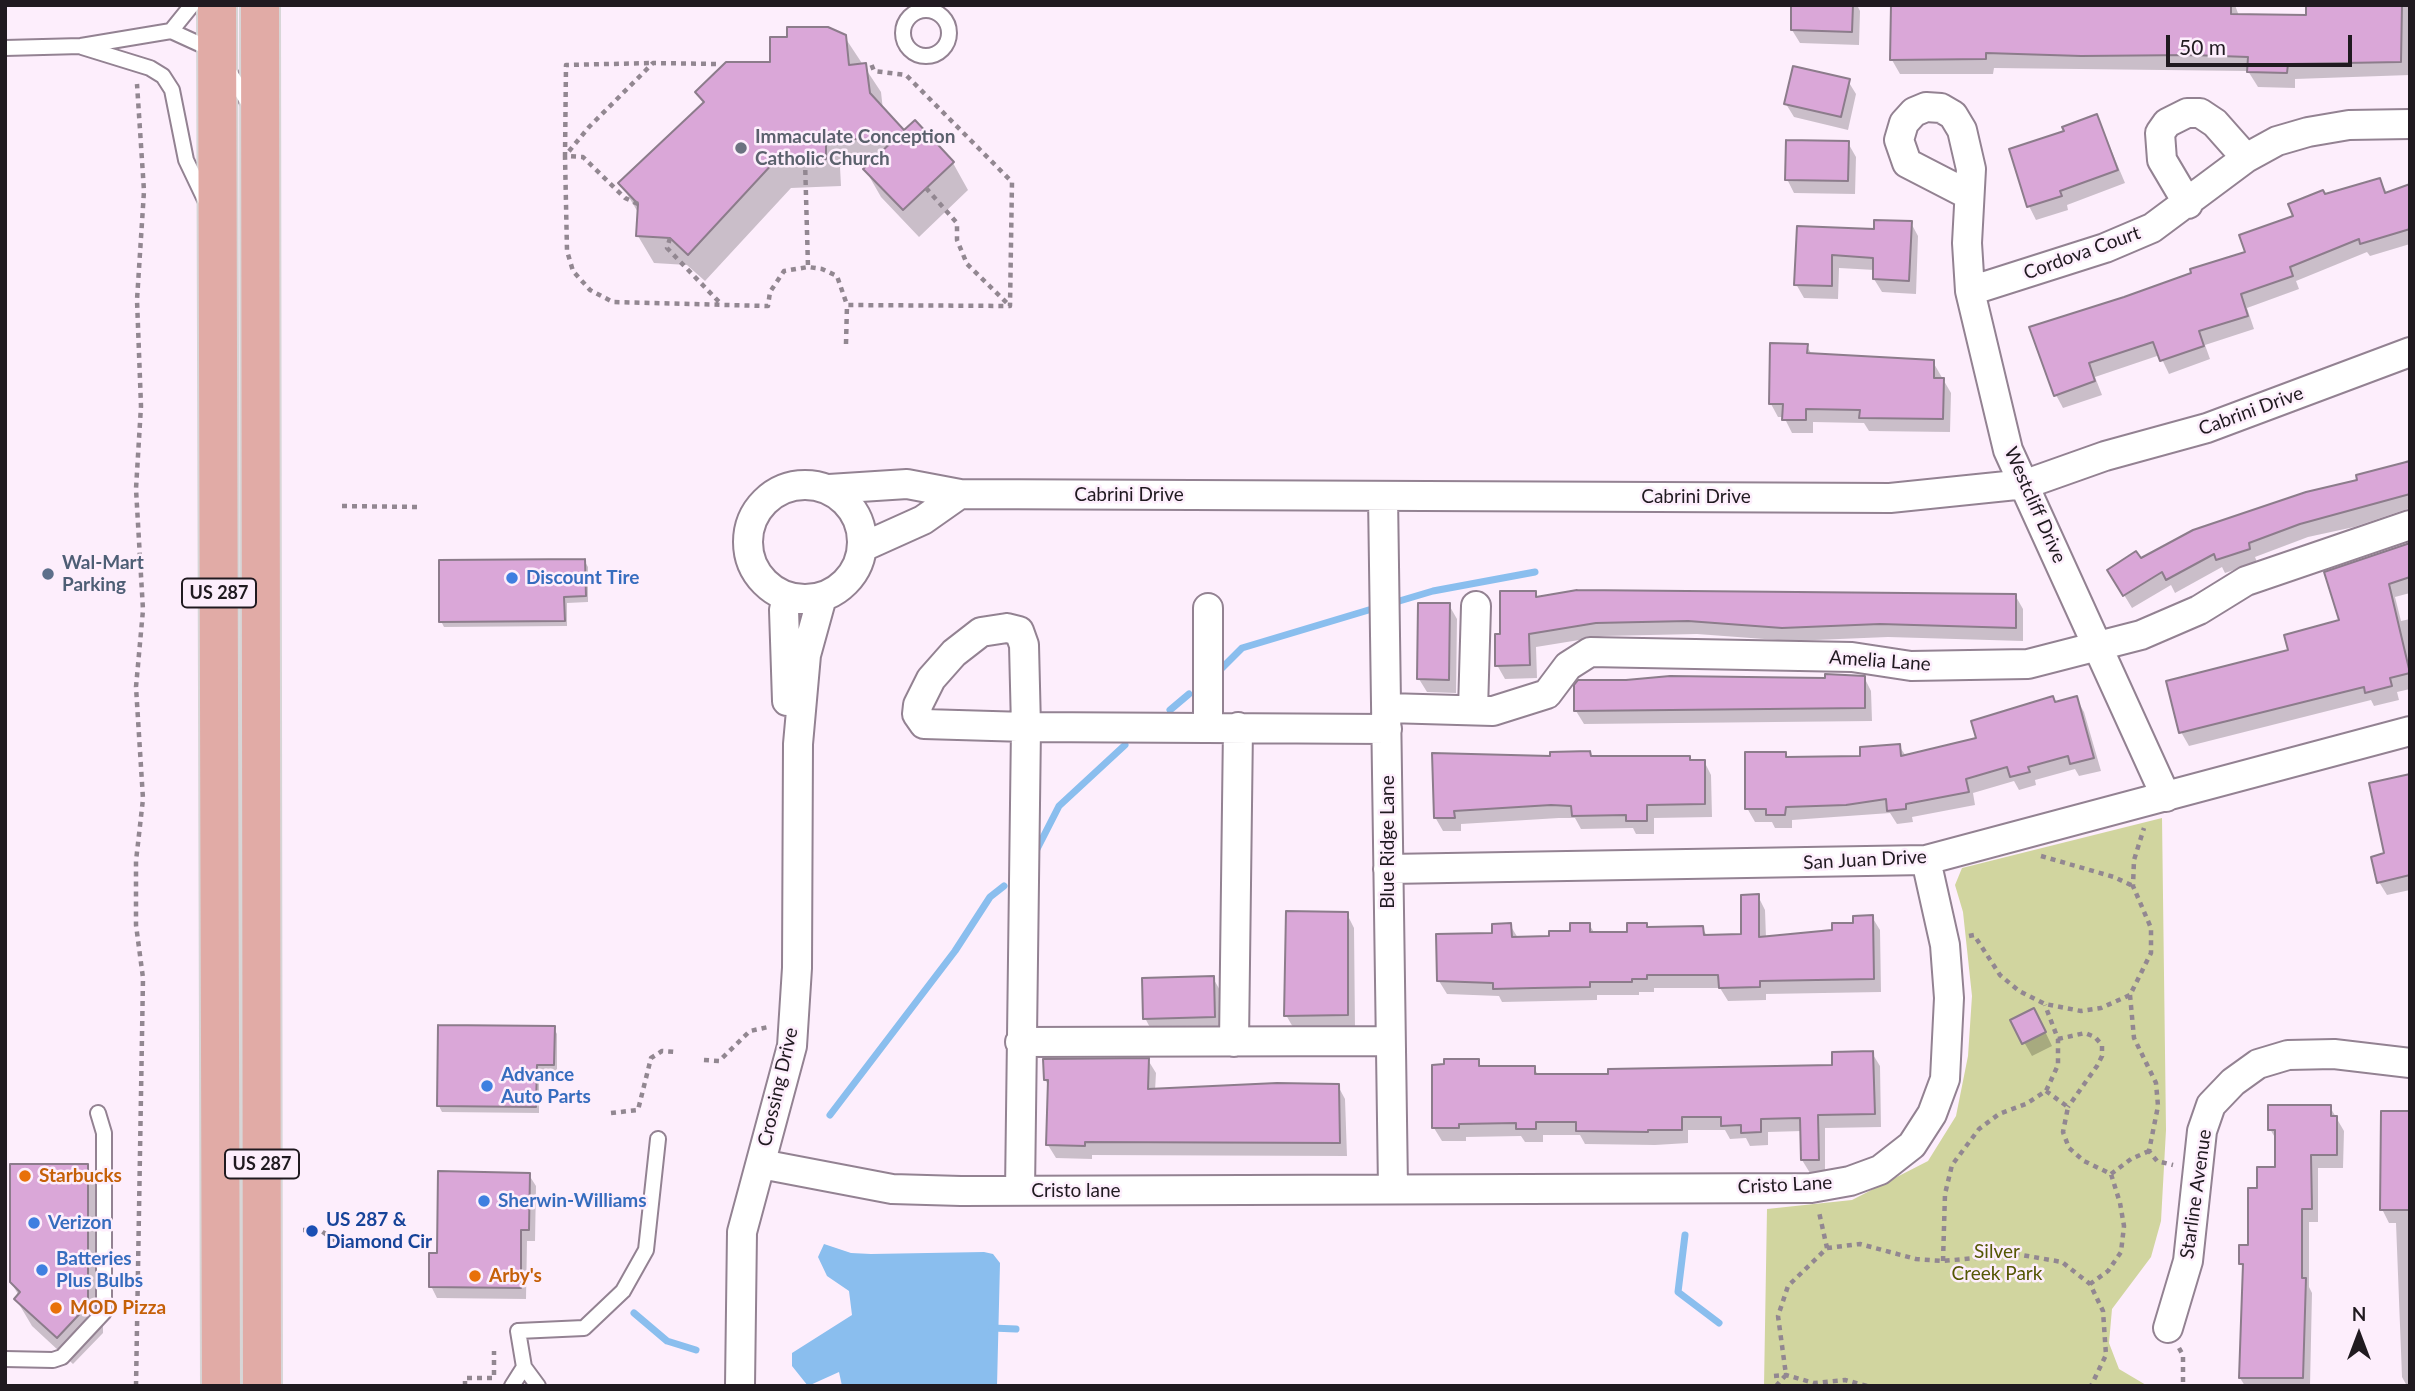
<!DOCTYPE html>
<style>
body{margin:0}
#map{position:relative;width:2415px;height:1391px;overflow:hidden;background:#fdeefc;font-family:Lato,sans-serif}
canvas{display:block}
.frame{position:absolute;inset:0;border:7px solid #201a20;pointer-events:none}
.north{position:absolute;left:2324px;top:1300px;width:70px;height:70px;-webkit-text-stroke:5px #fdeefc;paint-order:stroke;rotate:0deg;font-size:19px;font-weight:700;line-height:28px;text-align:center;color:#201a20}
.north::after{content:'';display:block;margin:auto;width:24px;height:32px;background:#201a20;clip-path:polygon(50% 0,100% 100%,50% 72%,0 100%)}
.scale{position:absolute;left:2166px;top:35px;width:186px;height:32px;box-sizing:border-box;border:4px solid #201a20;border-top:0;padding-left:9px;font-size:21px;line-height:24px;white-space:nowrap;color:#201a20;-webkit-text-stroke:5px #fdeefc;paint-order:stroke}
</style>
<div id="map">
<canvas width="2415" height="1391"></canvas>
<div class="frame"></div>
<div class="north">N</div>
<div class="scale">50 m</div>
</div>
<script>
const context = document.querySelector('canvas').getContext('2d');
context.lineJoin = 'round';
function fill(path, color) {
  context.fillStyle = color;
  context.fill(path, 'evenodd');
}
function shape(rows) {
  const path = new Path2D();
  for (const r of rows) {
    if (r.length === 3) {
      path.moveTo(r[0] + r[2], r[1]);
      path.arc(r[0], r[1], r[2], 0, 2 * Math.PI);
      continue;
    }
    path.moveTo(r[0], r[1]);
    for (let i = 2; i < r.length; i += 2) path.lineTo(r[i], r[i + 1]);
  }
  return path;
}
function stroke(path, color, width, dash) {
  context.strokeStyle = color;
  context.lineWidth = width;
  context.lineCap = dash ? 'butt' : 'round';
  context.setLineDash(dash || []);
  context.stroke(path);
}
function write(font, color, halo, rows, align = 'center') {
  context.font = font + ' Lato,sans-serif';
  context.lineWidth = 5;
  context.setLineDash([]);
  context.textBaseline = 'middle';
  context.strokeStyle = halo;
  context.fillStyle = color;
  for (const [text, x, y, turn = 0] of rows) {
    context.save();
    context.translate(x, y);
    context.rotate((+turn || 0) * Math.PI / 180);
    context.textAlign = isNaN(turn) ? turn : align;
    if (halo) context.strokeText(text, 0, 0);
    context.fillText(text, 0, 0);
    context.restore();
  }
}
const green = shape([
 [2162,818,2166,1130,2161,1221,2151,1257,2112,1309,2109,1343,2119,1369,2146,1385,2155,1386,1764,1386,1767,1209,1852,1200,1928,1161,1956,1116,1968,1056,1972,996,1963,912,1955,885,1962,868]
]);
const water = shape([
 [824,1244,851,1253,871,1254,984,1252,993,1254,1000,1263,997,1386,842,1386,839,1372,808,1386,792,1366,792,1353,852,1315,849,1291,827,1276,818,1257]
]);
const shadow = shape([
 [1793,5,1857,5,1860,11,1859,45,1800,43,1792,30],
 [1893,5,2235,5,2239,16,2307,17,2351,6,2410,7,2410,75,2295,79,2295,88,2258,87,2248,71,1994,68,1993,74,1900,74,1892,60],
 [844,36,881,92,883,110,904,132,953,163,968,190,919,237,881,197,865,169,869,166,840,167,841,186,791,188,705,281,687,265,654,263,638,236,639,214,621,184,704,104,697,92],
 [1848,81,1856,94,1848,130,1794,117,1786,104],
 [2097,116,2125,183,2067,205,2068,210,2036,220,2029,206,2066,133],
 [1848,143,1856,157,1855,194,1794,193,1787,179],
 [2379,180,2388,194,2410,185,2410,244,2370,256,2367,252,2296,281,2299,289,2247,308,2254,329,2205,345,2210,359,2169,374,2160,355,2095,377,2102,395,2063,408,2056,395,2125,299,2248,253,2324,195],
 [1911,223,1918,236,1916,294,1882,292,1874,279,1875,270,1839,268,1838,299,1804,298,1796,284,1798,228,1876,231],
 [1807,346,1812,355,1933,362,1951,393,1950,432,1869,431,1864,423,1813,422,1813,433,1792,433,1784,417,1778,417,1771,404],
 [2410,460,2410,508,2354,527,2308,537,2255,557,2257,562,2225,573,2222,567,2175,593,2171,585,2132,608,2109,570,2406,464,2405,461],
 [2410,546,2410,593,2395,597,2401,621,2410,619,2410,689,2397,692,2399,700,2374,706,2371,700,2189,746,2181,732,2290,651,2341,622],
 [584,560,588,567,588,602,567,603,567,626,444,627,441,621],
 [1535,593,1538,598,2015,595,2023,609,2023,641,1888,637,1791,641,1697,634,1604,636,1536,647,1537,678,1505,679,1497,665,1501,635],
 [1449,605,1457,619,1456,693,1427,692,1419,679],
 [1670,677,1864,677,1871,691,1872,721,1584,724,1576,711,1626,682],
 [2076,698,2084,712,2101,771,2079,776,2075,769,2035,780,2036,785,2019,790,2014,781,1973,793,1975,805,1912,817,1913,822,1897,824,1890,813,1792,820,1792,828,1775,828,1772,822,1755,822,1747,808,1785,754,1788,759,1862,757,1899,746,1906,756,1978,740,2056,704],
 [1589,753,1592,758,1689,758,1691,761,1704,761,1711,775,1712,817,1654,818,1654,834,1636,834,1633,828,1581,829,1575,818,1559,818,1461,824,1461,831,1443,831,1435,817,1552,758],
 [2410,776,2410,890,2387,895,2379,882],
 [1758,896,1765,910,1766,938,1834,932,1872,917,1880,930,1881,992,1766,994,1766,1000,1728,1001,1720,988,1654,988,1654,992,1639,992,1639,995,1597,995,1597,1000,1502,1002,1499,996,1447,994,1439,981,1510,925,1518,938,1550,938,1589,924,1595,934,1629,934,1646,925,1648,929,1702,928,1708,937,1742,936],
 [1347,914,1354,928,1355,1028,1294,1029,1286,1015],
 [1213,978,1225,999,1226,1037,1156,1039,1145,1018],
 [2012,1021,2041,1023,2052,1046,2032,1056],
 [554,1028,557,1034,557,1071,539,1071,539,1113,442,1112,439,1106],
 [1872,1053,1880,1066,1881,1127,1825,1128,1825,1173,1810,1173,1802,1160,1802,1131,1768,1132,1768,1145,1750,1146,1746,1138,1730,1139,1725,1130,1688,1130,1688,1143,1655,1145,1585,1144,1580,1135,1543,1135,1543,1142,1525,1142,1521,1136,1466,1137,1466,1141,1442,1141,1434,1128,1478,1061,1482,1068,1534,1068,1539,1076,1610,1076,1834,1067],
 [1148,1060,1156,1073,1155,1091,1338,1086,1345,1099,1347,1156,1092,1155,1092,1159,1056,1158,1048,1145,1049,1086,1045,1080],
 [2330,1107,2344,1131,2343,1168,2318,1168,2318,1222,2309,1222,2309,1287,2312,1293,2310,1386,2245,1386,2240,1378,2244,1270,2241,1264,2250,1246,2259,1189,2277,1169,2277,1141,2270,1129],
 [2410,1113,2410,1386,2407,1386,2402,1377,2396,1223,2389,1223,2382,1209],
 [87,1166,103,1193,103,1333,73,1364,32,1326,16,1299,19,1296,11,1282],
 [529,1175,536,1186,535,1241,527,1241,526,1299,437,1298,431,1286,439,1255]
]);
const stream = shape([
 [1396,602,1433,591,1535,572],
 [1218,672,1242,648,1372,609],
 [1170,710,1189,694],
 [1035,853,1059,806,1125,745],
 [830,1115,955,951,990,897,1004,886],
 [1685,1235,1678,1292,1719,1323],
 [634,1313,667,1341,696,1350],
 [992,1328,1016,1329]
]);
const building = shape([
 [1791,5,1853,5,1852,32,1791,30,1791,5],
 [1891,5,2231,5,2231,14,2306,15,2306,5,2402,5,2401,62,2288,64,2287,73,2247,72,2248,57,2192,55,2081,56,1986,53,1986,59,1890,60,1891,5],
 [787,27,828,27,846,35,849,65,866,63,870,93,904,130,915,120,954,162,903,210,863,169,896,138,826,140,826,159,775,161,688,255,670,238,636,236,638,204,618,183,704,102,695,92,726,62,770,62,770,37,787,37,787,27],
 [1793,66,1850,79,1841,117,1784,104,1793,66],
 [2097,114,2118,170,2060,191,2062,196,2027,207,2009,149,2064,131,2062,127,2097,114],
 [1786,140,1849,141,1848,181,1785,180,1786,140],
 [2380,178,2385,193,2410,184,2410,229,2360,244,2359,239,2290,267,2293,276,2241,294,2248,316,2199,331,2204,346,2160,361,2153,342,2089,363,2095,381,2054,396,2029,327,2124,297,2191,273,2190,269,2245,252,2239,235,2293,216,2288,204,2323,190,2325,194,2380,178],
 [1874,220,1912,221,1909,281,1873,279,1873,258,1832,255,1832,286,1794,285,1797,226,1874,229,1874,220],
 [1770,343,1808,344,1807,353,1934,360,1934,378,1944,378,1943,419,1859,418,1860,410,1806,409,1806,420,1782,420,1783,404,1769,404,1770,343],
 [2410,461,2410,494,2300,524,2249,543,2250,549,2216,560,2214,554,2166,580,2162,572,2123,596,2107,570,2136,551,2141,558,2193,530,2306,492,2357,480,2356,475,2410,461],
 [2410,543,2410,577,2389,584,2410,673,2390,678,2392,686,2365,693,2364,687,2179,733,2166,681,2288,650,2284,635,2339,620,2324,572,2410,543],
 [585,559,586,596,564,597,565,621,439,622,439,560,585,559],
 [1577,590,2016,594,2016,628,1880,624,1782,628,1688,621,1596,623,1529,634,1530,665,1495,666,1495,634,1500,634,1500,591,1536,591,1536,597,1577,590],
 [1418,603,1450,603,1449,680,1417,679,1418,603],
 [1825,674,1865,676,1865,708,1574,711,1574,685,1578,680,1626,680,1670,676,1825,678,1825,674],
 [2053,696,2055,702,2077,696,2094,758,2070,764,2068,756,2028,767,2030,772,2010,777,2007,767,1966,779,1969,792,1906,804,1906,809,1887,811,1886,799,1846,805,1786,807,1785,815,1766,815,1766,809,1745,809,1745,752,1786,752,1786,757,1860,756,1860,747,1900,744,1901,756,1976,738,1971,721,2053,696],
 [1590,751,1591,756,1690,756,1690,760,1705,760,1705,804,1647,805,1647,821,1626,821,1626,815,1572,816,1571,806,1551,805,1454,811,1455,818,1434,818,1432,753,1550,756,1550,752,1590,751],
 [2410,774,2410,875,2377,883,2371,857,2384,853,2369,783,2410,774],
 [1759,894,1759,937,1832,930,1832,923,1853,923,1853,916,1873,915,1874,979,1760,981,1760,987,1719,988,1718,975,1647,975,1647,979,1632,979,1632,982,1590,982,1590,987,1534,988,1493,989,1493,983,1437,981,1436,934,1492,933,1492,924,1511,923,1512,937,1549,936,1549,931,1570,931,1570,923,1590,923,1590,932,1627,932,1627,923,1647,923,1647,927,1703,926,1704,935,1741,934,1741,895,1759,894],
 [1286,911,1348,912,1348,1015,1284,1016,1286,911],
 [1214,976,1215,1017,1143,1019,1142,978,1214,976],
 [2034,1008,2046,1032,2022,1044,2010,1020,2034,1008],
 [438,1025,555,1026,554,1065,537,1065,536,1107,437,1106,438,1025],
 [1873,1051,1875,1114,1818,1115,1819,1160,1801,1160,1800,1118,1761,1119,1761,1132,1741,1133,1741,1125,1721,1126,1721,1117,1682,1117,1682,1130,1648,1130,1648,1132,1576,1131,1576,1122,1536,1122,1536,1129,1516,1129,1516,1123,1459,1124,1459,1128,1432,1128,1432,1065,1444,1064,1444,1059,1479,1059,1479,1066,1535,1066,1535,1074,1608,1074,1608,1069,1832,1065,1832,1052,1873,1051],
 [1149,1058,1148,1089,1277,1083,1339,1084,1340,1143,1085,1142,1085,1146,1046,1145,1048,1080,1044,1080,1043,1059,1149,1058],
 [2268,1105,2331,1105,2331,1116,2337,1116,2337,1155,2311,1155,2312,1209,2302,1209,2302,1278,2306,1278,2303,1378,2239,1378,2243,1264,2239,1264,2239,1245,2248,1245,2248,1188,2257,1188,2257,1167,2275,1167,2275,1130,2268,1130,2268,1105],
 [2381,1111,2410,1111,2410,1210,2380,1210,2381,1111],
 [10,1164,88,1164,88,1305,57,1338,14,1299,20,1292,10,1282,10,1164],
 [438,1171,530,1173,529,1230,521,1230,521,1288,429,1287,429,1253,437,1253,438,1171]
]);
const path = shape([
 [716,64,653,63,589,127,565,156,567,251,573,271,590,290,613,302,768,306,770,292,784,271,808,267,822,269,837,276,847,305,1010,306,1012,182,906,75,874,71,870,61],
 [805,160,808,267],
 [926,188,957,223,957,240,967,264,1009,305],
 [638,204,625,198,583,157,565,156,566,65,652,63],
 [670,238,667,248,722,305],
 [846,344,847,305],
 [342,506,421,507],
 [2041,856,2114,877,2133,886],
 [1969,936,1974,935,2000,975,2019,991,2045,1004,2081,1011,2101,1008,2130,995,2151,953,2151,928,2133,886,2134,860,2144,828],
 [2130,995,2134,1038,2156,1083,2158,1106,2149,1151,2157,1161,2173,1165],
 [2058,1039,2085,1033,2095,1037,2102,1045,2102,1056,2097,1066,2068,1107],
 [704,1060,719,1061,750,1031,768,1027],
 [2046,1091,2068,1107,2063,1132,2069,1148,2084,1161,2111,1174,2120,1203,2124,1226,2121,1252,2108,1271,2090,1284],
 [611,1113,638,1110,651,1058,662,1051,676,1052],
 [2111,1174,2131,1159,2149,1151],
 [303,1230,320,1230,337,1242,374,1242],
 [1827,1248,1860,1244,1916,1259,1943,1261,2016,1254,2062,1262,2090,1284,2103,1311,2106,1355,2091,1386],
 [1943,1261,1945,1194,1952,1165,1979,1129,1999,1114,2026,1104,2046,1091,2058,1065,2058,1039,2045,1005],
 [2179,1348,2183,1355,2183,1386],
 [1774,1376,1786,1375,1814,1383,1845,1380,1867,1386],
 [136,1386,143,978,136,925,136,861,143,799,136,687,143,610,136,489,141,406,137,300,144,191,137,84],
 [465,1386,465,1378,494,1378,494,1351],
 [1776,1386,1786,1375,1778,1316,1788,1286,1827,1248,1819,1212]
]);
const lane = shape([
 [926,33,23],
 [171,31,192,5],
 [82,47,150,68,163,76,172,90,186,160,206,202],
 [5,48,81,46,171,31,217,52,249,104],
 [5,1359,53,1360,62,1357,104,1312,104,1133,98,1113],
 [512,1386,524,1367],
 [538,1386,524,1367,518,1331,584,1328,623,1291,646,1250,658,1139]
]);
const street = shape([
 [1969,195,1907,163,1899,140,1904,123,1914,112,1926,107,1941,108,1953,115,1962,130,1971,169,1967,243,1970,291,2008,450,2166,797],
 [2188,204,2162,160,2160,133,2167,123,2187,113,2200,113,2215,123,2246,158],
 [1970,291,2105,248,2152,228,2246,158,2277,141,2308,132,2349,125,2410,124],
 [805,542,57],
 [829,489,907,484,960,494,1890,498,2026,484,2105,456,2207,428,2410,352],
 [1383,496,1393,1188],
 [863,547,923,520,960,494],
 [787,597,784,610,787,701],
 [1208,608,1208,727],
 [1007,628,1019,631,1024,645,1026,727,924,724,917,714,918,705,931,679,954,653,981,632,1007,628],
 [1387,708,1493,711,1547,694,1568,666,1590,652,1852,657,1911,666,2028,664,2141,635,2199,610,2246,581,2410,525],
 [1473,710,1476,606],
 [1388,869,1926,860,2410,731],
 [1020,1042,1390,1041],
 [1234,1042,1238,727],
 [761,1164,892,1189,961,1191,1811,1188,1850,1181,1880,1170,1912,1145,1932,1114,1945,1079,1949,998,1945,945,1926,860],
 [1020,1191,1026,727,1387,729],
 [2168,1328,2188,1261,2202,1131,2211,1105,2233,1082,2258,1064,2288,1055,2334,1054,2410,1063],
 [740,1386,742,1232,792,1046,797,968,798,744,806,655,822,597]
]);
const primary = shape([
 [217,5,221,1386],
 [260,5,262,1386]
]);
const markers = [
 [741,148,7,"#6b7280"],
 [48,574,7,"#5c6f8a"],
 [512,578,7,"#3f7fe0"],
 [487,1086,7,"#3f7fe0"],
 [25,1176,7,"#e8710a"],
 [484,1201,7,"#3f7fe0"],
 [34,1223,7,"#3f7fe0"],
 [312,1231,7,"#1a4fb4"],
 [42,1270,7,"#3f7fe0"],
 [475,1276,7,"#e8710a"],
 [56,1308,7,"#e8710a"]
];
const shields = [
 [219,593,74],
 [262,1164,74]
];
const shieldNames = [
 ["US 287",219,593],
 ["US 287",262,1164]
];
const worshipNames = [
 ["Immaculate Conception",755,137],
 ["Catholic Church",755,159]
];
const streetNames = [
 ["Cordova Court",2082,253,-20],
 ["Cabrini Drive",2251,411,-20],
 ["Cabrini Drive",1129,495],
 ["Cabrini Drive",1696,497],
 ["Westcliff Drive",2035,505,66],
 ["Amelia Lane",1880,661,4],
 ["Blue Ridge Lane",1388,842,-90],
 ["San Juan Drive",1865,860,-3],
 ["Crossing Drive",778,1087,-77],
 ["Cristo Lane",1785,1185,-3],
 ["Cristo lane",1076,1191],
 ["Starline Avenue",2196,1194,-82]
];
const serviceNames = [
 ["Wal-Mart",62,563],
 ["Parking",62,585]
];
const shopNames = [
 ["Discount Tire",526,578],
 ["Advance",501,1075],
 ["Auto Parts",501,1097],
 ["Sherwin-Williams",498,1201],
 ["Verizon",48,1223],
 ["Batteries",56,1259],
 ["Plus Bulbs",56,1281]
];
const foodNames = [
 ["Starbucks",39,1176],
 ["Arby's",489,1276],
 ["MOD Pizza",70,1308]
];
const transitNames = [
 ["US 287 &",326,1220],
 ["Diamond Cir",326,1242]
];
const parkNames = [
 ["Silver",1997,1252],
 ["Creek Park",1997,1274]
];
fill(green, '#d1d59f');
fill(water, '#8abeee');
fill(shadow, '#0003');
stroke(stream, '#8abeee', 7);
fill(building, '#daa7d8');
stroke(building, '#8c7c8b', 2);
stroke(lane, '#938292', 18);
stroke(street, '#938292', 32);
stroke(primary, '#d7d6d7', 42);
stroke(path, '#928791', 4.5, [5, 5]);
stroke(lane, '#fff', 14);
stroke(street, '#fff', 28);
stroke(primary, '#e1aba6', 38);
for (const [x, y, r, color] of markers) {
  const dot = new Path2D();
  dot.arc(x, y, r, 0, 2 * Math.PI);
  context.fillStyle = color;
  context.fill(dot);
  stroke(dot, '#fdeefc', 2.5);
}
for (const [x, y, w] of shields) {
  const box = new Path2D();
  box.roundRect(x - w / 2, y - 14.5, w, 29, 5);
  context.fillStyle = '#fdeefc';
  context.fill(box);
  stroke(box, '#201a20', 2);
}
write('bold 18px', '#201a20', null, shieldNames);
write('bold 19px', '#5b616d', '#fdeefc', worshipNames, 'left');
write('19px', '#201a20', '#fdeefc', streetNames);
write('bold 19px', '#4e5e75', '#fdeefc', serviceNames, 'left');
write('bold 19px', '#366cbe', '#fdeefc', shopNames, 'left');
write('bold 19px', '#c56008', '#fdeefc', foodNames, 'left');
write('bold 19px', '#164399', '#fdeefc', transitNames, 'left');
write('19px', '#555704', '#fdeefc', parkNames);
</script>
